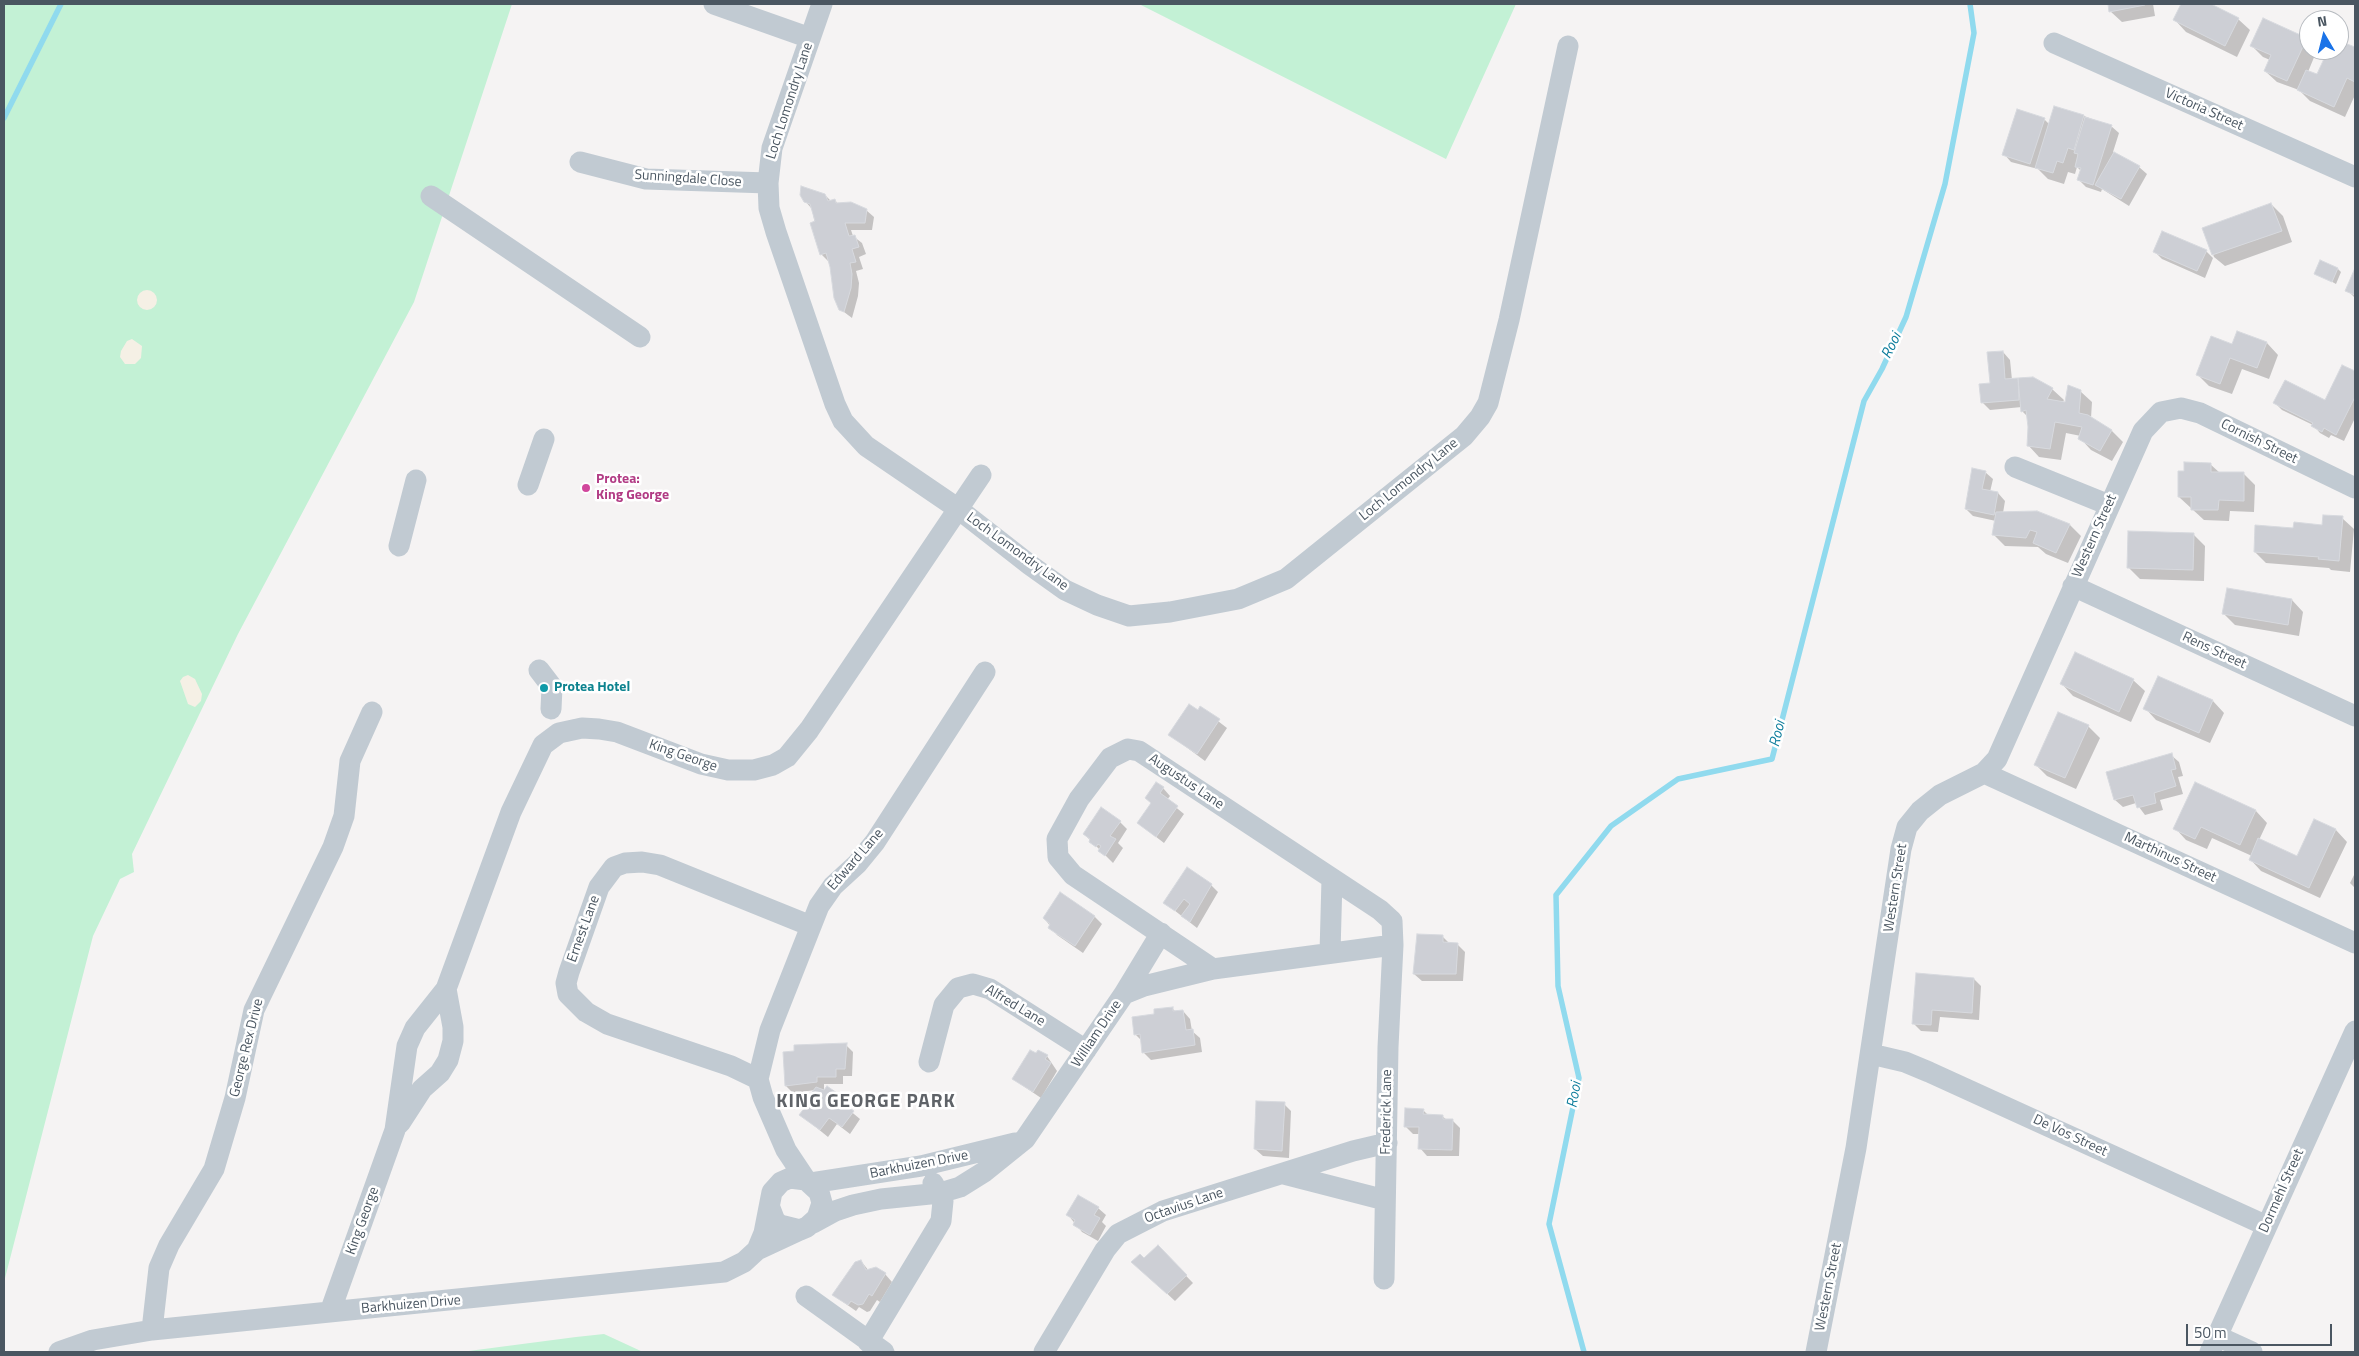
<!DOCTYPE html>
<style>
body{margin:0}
#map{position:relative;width:2359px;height:1356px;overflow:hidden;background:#f5f3f3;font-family:"Titillium Web",sans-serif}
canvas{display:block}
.frame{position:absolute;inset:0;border:5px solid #4a5661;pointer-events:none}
.north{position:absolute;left:2299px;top:10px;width:50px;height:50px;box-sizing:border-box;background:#fff;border:1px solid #b7bbc0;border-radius:50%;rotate:352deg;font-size:14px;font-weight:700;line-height:20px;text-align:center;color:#4a5661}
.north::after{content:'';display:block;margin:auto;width:18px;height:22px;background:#1a73e8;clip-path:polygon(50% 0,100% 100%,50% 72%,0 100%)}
.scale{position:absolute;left:2186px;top:1324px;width:146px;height:22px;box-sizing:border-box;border:2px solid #4a5661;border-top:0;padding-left:6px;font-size:15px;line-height:18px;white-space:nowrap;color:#4a5661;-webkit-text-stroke:4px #fff;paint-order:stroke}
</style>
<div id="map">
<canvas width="2359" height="1356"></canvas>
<div class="frame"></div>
<div class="north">N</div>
<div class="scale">50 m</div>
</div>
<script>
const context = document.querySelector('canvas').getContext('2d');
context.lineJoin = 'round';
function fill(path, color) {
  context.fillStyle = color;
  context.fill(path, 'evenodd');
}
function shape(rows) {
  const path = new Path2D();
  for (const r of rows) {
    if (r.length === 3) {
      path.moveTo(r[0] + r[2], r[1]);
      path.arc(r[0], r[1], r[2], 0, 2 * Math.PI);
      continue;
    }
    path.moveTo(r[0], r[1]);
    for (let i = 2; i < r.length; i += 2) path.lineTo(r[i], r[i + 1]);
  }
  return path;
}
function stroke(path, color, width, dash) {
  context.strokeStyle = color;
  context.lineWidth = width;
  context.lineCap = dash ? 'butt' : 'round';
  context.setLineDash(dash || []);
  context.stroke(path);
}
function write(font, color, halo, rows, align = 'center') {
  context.font = font + ' "Titillium Web",sans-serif';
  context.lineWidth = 5;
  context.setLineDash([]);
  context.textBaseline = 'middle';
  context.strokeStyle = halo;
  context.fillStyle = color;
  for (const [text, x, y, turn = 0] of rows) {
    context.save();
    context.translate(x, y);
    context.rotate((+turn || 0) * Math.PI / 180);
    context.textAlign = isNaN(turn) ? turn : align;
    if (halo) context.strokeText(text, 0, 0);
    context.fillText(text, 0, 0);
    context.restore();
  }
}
const green = shape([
 [4,4,512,4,414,302,238,634,132,854,134,872,120,879,93,936,4,1282],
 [1139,4,1516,4,1446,159],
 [604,1334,643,1352,461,1352,576,1337]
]);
const sand = shape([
 [147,300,10],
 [132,339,142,346,141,358,135,364,125,364,120,357,121,351,127,341],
 [188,675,195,679,202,694,201,701,195,707,188,704,180,681,183,677]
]);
const shadow = shape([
 [2109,4,2153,4,2155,16,2122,22,2110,11],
 [2183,4,2208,4,2238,19,2250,30,2237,57,2186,32,2175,20],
 [2306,39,2309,42,2309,50,2317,50,2308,72,2318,76,2330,50,2339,50,2339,43,2355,48,2355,95,2345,117,2310,101,2299,90,2277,82,2265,71,2270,60,2263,57,2252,46],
 [2084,116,2111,126,2119,133,2113,152,2139,167,2147,174,2129,206,2102,189,2101,192,2086,187,2079,180,2081,171,2077,167,2075,174,2068,172,2064,184,2048,179,2038,169,2011,162,2004,154,2044,119,2050,125],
 [825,195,831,201,835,200,838,204,866,210,874,217,872,230,851,230,853,236,862,243,866,254,859,257,863,269,856,271,859,283,858,296,852,318,840,309,829,262,821,254,812,209,805,201],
 [2271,204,2283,216,2292,242,2225,266,2214,257,2203,228],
 [2206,251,2213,258,2205,278,2162,259,2155,252],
 [2338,269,2341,272,2336,284,2316,273],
 [2355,271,2355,298,2347,290],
 [2267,343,2278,355,2269,379,2242,369,2232,394,2209,386,2197,374,2233,345],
 [2003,352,2010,360,2012,380,2032,379,2052,389,2064,400,2062,403,2065,403,2080,391,2092,402,2091,418,2112,431,2123,442,2112,461,2091,450,2080,438,2081,436,2066,433,2061,460,2039,457,2028,445,2028,417,2022,411,2022,407,1990,410,1982,402],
 [2343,366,2355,372,2355,418,2344,441,2331,435,2329,438,2320,433,2313,425,2282,410,2274,402,2325,401],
 [2210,464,2220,473,2243,473,2255,485,2254,512,2230,511,2229,521,2204,520,2179,497],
 [1985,472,1993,479,1990,492,1998,493,2005,501,2003,513,2070,525,2081,536,2068,563,2046,554,2038,547,2005,546,1994,535,1996,521,1973,516,1966,509],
 [2342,518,2354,529,2350,572,2331,570,2329,568,2266,563,2255,552,2294,530,2323,526],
 [2194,535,2205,546,2204,581,2140,579,2128,567],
 [2228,589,2292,600,2303,612,2299,636,2235,625,2223,613],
 [2158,678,2213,701,2224,713,2210,743,2156,720,2145,708],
 [2133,680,2145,691,2131,722,2073,696,2062,684],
 [1201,708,1227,728,1205,761,1170,735],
 [2088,726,2100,738,2076,789,2047,776,2035,764],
 [2171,755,2179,762,2183,776,2178,777,2183,794,2160,800,2163,810,2145,815,2136,803,2123,807,2115,800,2107,773],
 [2196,784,2256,811,2267,823,2259,840,2297,858,2315,821,2336,830,2347,842,2320,898,2261,871,2250,859,2252,856,2212,838,2207,849,2186,840,2175,828],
 [1163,788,1170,796,1167,800,1184,814,1164,843,1138,823],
 [1120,822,1127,829,1118,843,1123,848,1113,863,1084,834],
 [2355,873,2355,888,2350,883],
 [1211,885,1218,892,1197,928,1165,903],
 [1095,917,1102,924,1083,953,1057,935,1044,918],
 [1442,936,1450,944,1457,944,1465,952,1463,981,1422,981,1414,974],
 [1974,979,1981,986,1979,1020,1940,1017,1938,1032,1921,1031,1913,1023],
 [1172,1008,1176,1012,1183,1011,1190,1019,1192,1031,1200,1038,1202,1052,1151,1060,1143,1052,1142,1041,1135,1034,1156,1015],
 [846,1045,853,1052,852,1076,843,1076,843,1084,824,1084,824,1091,843,1099,850,1106,848,1109,860,1119,850,1134,837,1124,828,1137,801,1115,813,1098,815,1090,793,1093,786,1086],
 [1047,1056,1057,1071,1041,1098,1013,1079],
 [1284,1104,1291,1111,1289,1158,1263,1156,1255,1149],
 [1423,1110,1428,1115,1442,1116,1447,1120,1452,1120,1460,1128,1459,1156,1427,1156,1420,1148,1420,1134,1413,1134,1405,1126],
 [1098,1208,1106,1215,1102,1222,1106,1226,1098,1241,1082,1232,1068,1215],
 [1158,1247,1193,1283,1175,1301,1133,1262,1144,1260],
 [861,1261,869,1271,885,1274,892,1282,880,1302,877,1300,870,1311,867,1312,859,1307,856,1311,833,1295]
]);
const stream = shape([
 [4,118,61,4],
 [1584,1352,1549,1224,1579,1078,1558,986,1556,895,1611,826,1678,779,1772,759,1864,401,1882,369,1906,317,1945,184,1974,33,1970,4]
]);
const building = shape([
 [2108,4,2144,4,2145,5,2109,12,2108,4],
 [2181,4,2211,4,2239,18,2225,46,2173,20,2181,4],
 [2263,18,2307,38,2287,81,2264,71,2271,55,2250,46,2263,18],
 [2339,41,2355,47,2355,82,2347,78,2334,107,2297,90,2306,70,2317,74,2328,50,2339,50,2339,41],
 [2054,106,2084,115,2074,150,2068,148,2063,163,2057,161,2053,173,2035,168,2054,106],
 [2017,109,2045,118,2030,164,2002,155,2017,109],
 [2085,117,2112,125,2093,185,2077,180,2081,168,2075,167,2078,154,2074,153,2085,117],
 [2114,152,2140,166,2121,199,2095,185,2114,152],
 [801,186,825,194,828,201,835,199,836,203,851,202,867,209,865,223,845,223,849,236,855,235,859,247,852,249,856,262,850,263,852,274,851,288,844,312,839,310,834,298,830,267,826,253,820,255,810,223,815,221,810,204,804,202,800,195,801,186],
 [2271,203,2282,231,2212,255,2202,228,2271,203],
 [2162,231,2207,250,2197,271,2153,252,2162,231],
 [2320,260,2338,268,2332,282,2314,274,2320,260],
 [2355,268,2355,295,2345,291,2355,268],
 [2237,331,2267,342,2257,368,2230,358,2220,384,2196,375,2211,336,2232,344,2237,331],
 [2003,351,2005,379,2018,378,2019,400,1981,403,1979,384,1990,383,1987,352,2003,351],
 [2342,365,2355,371,2355,397,2336,435,2324,428,2322,432,2311,426,2313,423,2273,403,2285,380,2325,400,2342,365],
 [2033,377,2053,388,2047,399,2065,402,2068,385,2081,390,2079,413,2088,415,2112,430,2100,451,2078,439,2082,427,2055,422,2050,449,2027,446,2028,427,2026,410,2021,412,2018,378,2033,377],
 [2184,462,2211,463,2211,472,2244,472,2244,501,2219,500,2218,510,2191,510,2191,497,2178,497,2178,471,2184,471,2184,462],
 [1972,468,1986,471,1982,489,1998,492,1994,515,1965,509,1972,468],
 [2037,511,2070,524,2056,553,2033,543,2037,532,2030,530,2026,538,1992,535,1996,512,2037,511],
 [2323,515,2343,516,2339,561,2318,559,2319,557,2254,552,2255,525,2293,528,2294,522,2322,525,2323,515],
 [2128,531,2194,533,2193,570,2127,568,2128,531],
 [2227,588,2292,599,2288,625,2222,614,2227,588],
 [2075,652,2134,679,2119,712,2060,684,2075,652],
 [2158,676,2213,700,2199,733,2143,709,2158,676],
 [1189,704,1198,710,1200,706,1220,719,1197,754,1168,735,1189,704],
 [2058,712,2089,725,2065,778,2034,765,2058,712],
 [2172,753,2176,769,2171,770,2176,786,2154,793,2156,803,2137,808,2133,795,2114,800,2106,772,2172,753],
 [1156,782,1164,787,1160,793,1178,806,1156,837,1137,823,1151,803,1145,798,1156,782],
 [2195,782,2256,810,2240,845,2201,827,2195,839,2173,829,2195,782],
 [1101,807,1121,821,1110,836,1116,839,1105,856,1098,851,1101,846,1098,844,1096,847,1089,842,1090,839,1083,834,1101,807],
 [2314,819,2336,829,2309,888,2249,860,2258,838,2297,856,2314,819],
 [1187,867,1212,884,1190,922,1181,916,1190,904,1184,899,1175,911,1163,903,1187,867],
 [1060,892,1095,916,1075,946,1048,928,1050,924,1043,918,1060,892],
 [1417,934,1443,935,1443,942,1458,943,1456,974,1413,974,1417,934],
 [1916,973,1974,978,1972,1013,1932,1010,1931,1025,1912,1024,1916,973],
 [1173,1007,1173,1011,1183,1010,1186,1030,1193,1029,1195,1045,1142,1053,1140,1034,1134,1035,1132,1017,1154,1014,1154,1009,1173,1007],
 [847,1043,845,1069,836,1069,836,1077,817,1077,817,1082,785,1086,783,1052,794,1051,794,1045,847,1043],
 [1030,1050,1036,1053,1038,1050,1048,1055,1045,1059,1051,1063,1033,1092,1012,1079,1030,1050],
 [827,1086,844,1098,841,1102,854,1111,842,1127,829,1118,820,1130,799,1115,812,1098,809,1096,816,1087,824,1090,827,1086],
 [1256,1101,1285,1102,1282,1151,1254,1149,1256,1101],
 [1405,1108,1424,1109,1423,1114,1443,1115,1443,1119,1453,1119,1452,1150,1418,1149,1419,1127,1404,1127,1405,1108],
 [1078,1195,1099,1207,1094,1215,1100,1218,1090,1235,1073,1225,1075,1220,1066,1215,1078,1195],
 [1158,1245,1187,1275,1167,1294,1131,1262,1140,1254,1144,1258,1158,1245],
 [861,1260,866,1270,876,1267,886,1273,872,1296,869,1294,863,1304,858,1305,851,1301,848,1305,832,1295,855,1262,861,1260]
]);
const minor = shape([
 [714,4,810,38],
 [822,4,772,148,768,183,769,208,776,232,835,404,843,421,866,446,957,508,1030,565,1065,590,1097,605,1129,616,1170,612,1238,599,1286,579,1464,436,1480,417,1488,403,1509,320,1568,46],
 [2054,43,2355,177],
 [580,162,646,179,768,183],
 [431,196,640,337],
 [2015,467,2109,505],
 [528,485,544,439],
 [399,546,416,480],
 [2073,586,2355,716],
 [539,670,552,687,551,709],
 [1984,773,2355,943],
 [1330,953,1332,879],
 [1213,969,1073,875,1058,857,1057,839,1079,799,1110,758,1128,749,1139,751,1380,910,1392,921,1393,945,1388,1047,1384,1279],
 [1124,994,1161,933],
 [1871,1054,1905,1062,1929,1072,2267,1226],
 [929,1062,944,1005,958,988,973,984,990,989,1086,1050],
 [758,1079,731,1066,607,1024,586,1012,568,994,566,983,569,972,599,887,614,867,625,863,642,862,660,865,811,926],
 [400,1123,422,1089,440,1073,448,1060,453,1041,453,1027,446,989],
 [1284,1174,1385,1200],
 [806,1180,786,1150,763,1097,758,1079,770,1030,819,906,833,886,857,864,875,842,985,672],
 [811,1183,921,1166,1015,1143],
 [813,1223,835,1211,853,1205,881,1199,940,1193,960,1187,984,1172,1025,1139,1124,994,1144,986,1213,969,1393,945],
 [757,1250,764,1233,772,1192,781,1182,790,1178,806,1180,819,1192,822,1203,817,1218,807,1227,800,1230,780,1225,775,1221,770,1208],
 [806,1296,884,1352],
 [330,1312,395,1130,407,1046,415,1028,446,989,511,812,543,745,559,733,582,728,599,729,617,732,701,764,728,770,754,770,773,765,787,757,809,730,981,475],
 [152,1330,159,1268,169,1245,214,1169,235,1098,254,1010,333,847,344,816,350,761,372,712],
 [2217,1336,2252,1352],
 [868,1342,941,1221,943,1201,933,1183],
 [59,1352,93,1340,152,1330,724,1272,744,1262,757,1250,800,1230],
 [1044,1352,1105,1250,1118,1234,1163,1211,1353,1151,1387,1143],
 [1816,1352,1856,1148,1901,849,1907,827,1920,811,1940,795,1984,773,1997,759,2143,431,2161,412,2181,408,2200,413,2355,488],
 [2210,1352,2355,1031]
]);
const markers = [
 [586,488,5,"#d1479c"],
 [544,688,5,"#0f9aa8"]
];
const streetNames = [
 ["Loch Lomondry Lane",790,101,-72],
 ["Victoria Street",2204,110,24],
 ["Sunningdale Close",688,179,4],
 ["Cornish Street",2259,442,26],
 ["Loch Lomondry Lane",1409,480,-39],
 ["Western Street",2095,536,-66],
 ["Loch Lomondry Lane",1017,552,36],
 ["Rens Street",2214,651,25],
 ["King George",683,756,19],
 ["Augustus Lane",1186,782,34],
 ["Marthinus Street",2170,858,25],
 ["Edward Lane",856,860,-49],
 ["Western Street",1896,888,-81],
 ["Ernest Lane",584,929,-70],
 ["Alfred Lane",1015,1006,31],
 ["William Drive",1097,1034,-56],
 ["George Rex Drive",247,1048,-76],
 ["Frederick Lane",1387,1112,-89],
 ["De Vos Street",2070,1136,25],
 ["Barkhuizen Drive",919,1165,-11],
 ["Dormehl Street",2282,1191,-66],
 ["Octavius Lane",1184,1206,-19],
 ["King George",363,1221,-70],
 ["Western Street",1829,1287,-79],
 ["Barkhuizen Drive",411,1305,-5]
];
const hotelNames = [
 ["Protea:",596,480],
 ["King George",596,496]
];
const cultureNames = [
 ["Protea Hotel",554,688]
];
const waterNames = [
 ["Rooi",1892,346,-64],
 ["Rooi",1778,734,-76],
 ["Rooi",1575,1095,-80]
];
const districtNames = [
 ["KING GEORGE PARK",866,1102]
];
fill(green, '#c3f1d5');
fill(sand, '#f5f0e5');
fill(shadow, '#0003');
stroke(stream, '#90daee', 5.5);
fill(building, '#cdcfd5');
stroke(building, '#d7d9de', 1);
stroke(minor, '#c1cad2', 21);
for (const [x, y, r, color] of markers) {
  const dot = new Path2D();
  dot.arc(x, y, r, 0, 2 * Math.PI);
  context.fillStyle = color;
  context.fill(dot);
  stroke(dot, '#fff', 2);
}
write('14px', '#4a5661', '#fff', streetNames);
write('bold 14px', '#b23c85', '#fff', hotelNames, 'left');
write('bold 14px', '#0d838f', '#fff', cultureNames, 'left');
write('italic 15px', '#0c7c9b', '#fff', waterNames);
context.letterSpacing = '1px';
write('bold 19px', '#5f6368', '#fff', districtNames);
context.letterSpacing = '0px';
</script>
